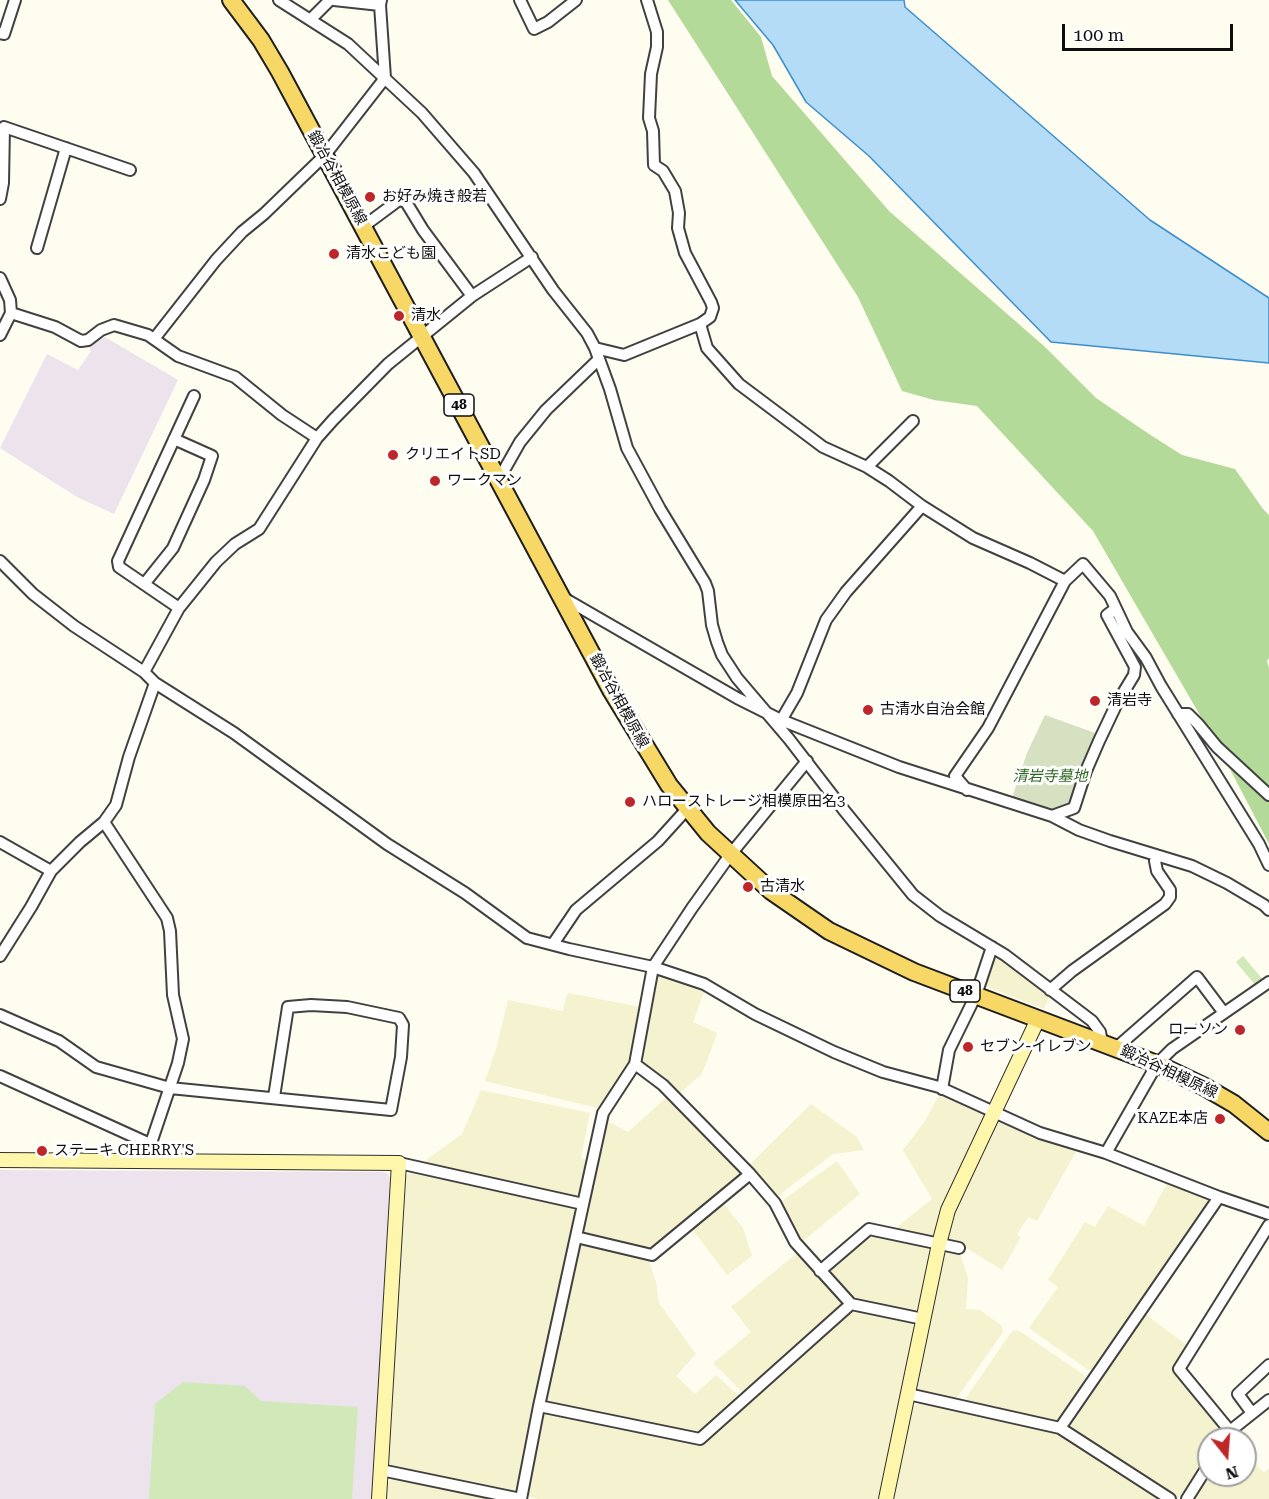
<!DOCTYPE html>
<meta charset="utf-8">
<style>
body{margin:0}
#map{position:relative;width:1269px;height:1499px;overflow:hidden;background:#fffcf0;font-family:"Roboto Serif",serif}
canvas{display:block}
.north{position:absolute;left:1197px;top:1427px;width:60px;height:60px;box-sizing:border-box;background:#fff;border:2px solid #9f9f9f;border-radius:50%;rotate:163deg;font-size:16px;font-weight:700;line-height:24px;text-align:center;color:#0e0e0e}
.north::after{content:'';display:block;margin:auto;width:21px;height:27px;background:#be272a;clip-path:polygon(50% 0,100% 100%,50% 72%,0 100%)}
.scale{position:absolute;left:1062px;top:24px;width:171px;height:27px;box-sizing:border-box;border:3px solid #0e0e0e;border-top:0;padding-left:8px;font-size:18px;line-height:21px;white-space:nowrap;color:#0e0e0e;-webkit-text-stroke:4px #fff;paint-order:stroke}
</style>
<div id="map">
<canvas width="1269" height="1499"></canvas>
<div class="north">N</div>
<div class="scale">100 m</div>
</div>
<script>
const context = document.querySelector('canvas').getContext('2d');
context.lineJoin = 'round';
function fill(path, color) {
  context.fillStyle = color;
  context.fill(path, 'evenodd');
}
function shape(rows) {
  const path = new Path2D();
  for (const r of rows) {
    path.moveTo(r[0], r[1]);
    for (let i = 2; i < r.length; i += 2) path.lineTo(r[i], r[i + 1]);
  }
  return path;
}
function stroke(path, color, width, dash) {
  context.strokeStyle = color;
  context.lineWidth = width;
  context.lineCap = dash ? 'butt' : 'round';
  context.setLineDash(dash || []);
  context.stroke(path);
}
function write(font, color, halo, rows, align = 'center') {
  context.font = font + ' "Roboto Serif","Noto Sans JP",serif';
  context.lineWidth = 6;
  context.setLineDash([]);
  context.textBaseline = 'middle';
  context.strokeStyle = halo;
  context.fillStyle = color;
  for (const [text, x, y, turn = 0] of rows) {
    context.save();
    context.translate(x, y);
    context.rotate((+turn || 0) * Math.PI / 180);
    context.textAlign = isNaN(turn) ? turn : align;
    if (halo) context.strokeText(text, 0, 0);
    context.fillText(text, 0, 0);
    context.restore();
  }
}
const industrial = shape([
 [105,337,178,380,114,514,77,497,0,448,47,354,78,370,91,351,89,346],
 [0,1170,383,1172,388,1174,392,1182,374,1499,0,1499]
]);
const farmland = shape([
 [994,952,1050,995,1044,1009,982,985],
 [662,974,705,990,693,1022,717,1033,706,1064,701,1075,678,1094,643,1065,640,1060,656,977],
 [569,993,640,1007,630,1063,598,1108,485,1081,496,1049,508,1000,563,1011,566,996],
 [481,1090,590,1113,581,1158,586,1160,579,1194,573,1197,427,1166,426,1160,462,1134],
 [945,1094,982,1111,985,1116,935,1234,929,1239,899,1232,897,1227,932,1199,903,1150,925,1121,938,1097],
 [668,1096,740,1170,740,1176,656,1247,651,1248,584,1234,582,1230,605,1120,628,1132],
 [811,1104,857,1137,864,1150,833,1154,779,1195,772,1194,749,1165],
 [1003,1121,1078,1148,1037,1221,1028,1217,1017,1235,1021,1237,1002,1270,963,1246,950,1244,948,1239,959,1200,996,1124],
 [837,1161,860,1194,802,1242,782,1206,783,1200],
 [410,1173,572,1206,575,1212,517,1489,511,1493,392,1467,387,1463,404,1177],
 [1167,1183,1208,1198,1209,1203,1093,1369,1088,1370,1029,1328,1058,1287,1048,1280,1085,1222,1095,1227,1108,1206,1144,1226],
 [723,1203,743,1228,752,1256,727,1275,692,1229],
 [872,1235,926,1246,930,1252,919,1308,912,1313,854,1301,830,1275,831,1269],
 [583,1243,640,1256,649,1261,656,1282,659,1303,696,1354,676,1376,695,1394,716,1375,738,1395,738,1401,698,1434,549,1405,546,1400,578,1247],
 [949,1250,957,1252,961,1256,968,1278,966,1309,980,1310,1002,1326,1003,1332,957,1398,951,1400,920,1394,916,1387,944,1253],
 [797,1253,843,1302,842,1308,749,1391,742,1392,713,1363,751,1332,731,1307],
 [854,1310,910,1322,915,1328,879,1499,538,1499,530,1497,526,1492,542,1417,547,1413,703,1444,801,1353,847,1313],
 [1145,1314,1188,1346,1172,1370,1224,1429,1224,1434,1221,1439,1209,1439,1209,1457,1183,1496,1177,1498,1070,1430,1068,1423],
 [1018,1330,1084,1375,1085,1383,1059,1419,1054,1421,968,1404,966,1398,1012,1331],
 [919,1403,1056,1432,1160,1499,892,1499,912,1407],
 [1245,1442,1257,1454,1251,1459,1264,1473,1269,1468,1269,1499,1191,1499,1209,1471,1209,1475,1245,1475],
 [393,1479,490,1499,385,1499,386,1484]
]);
const green = shape([
 [1243,956,1264,981,1256,986,1236,962],
 [183,1382,245,1386,261,1401,358,1407,352,1499,149,1499,155,1404]
]);
const forest = shape([
 [668,0,731,0,761,37,772,76,889,211,1044,346,1096,398,1149,434,1182,455,1235,469,1263,509,1269,515,1269,658,1267,661,1269,668,1269,844,1219,748,1093,531,977,406,934,400,902,391,858,297]
]);
const cemetery = shape([
 [1045,715,1098,734,1073,803,1064,809,1047,810,1012,798,1027,753]
]);
const water = shape([
 [735,0,904,0,905,7,1150,220,1269,298,1269,363,1051,342,869,156,806,102,773,45,735,0]
]);
const street = shape([
 [279,0,348,44,422,113,474,173,553,290,587,333,595,348,610,389,627,448,660,509,705,583,708,591,712,625,717,642,722,655,737,678,789,739,843,809,913,895,940,916,1005,955,1092,1021,1100,1032,1102,1042],
 [334,0,380,5],
 [520,0,534,29,548,22,576,0],
 [647,0,657,32,657,47,651,74,649,118,653,131,654,165,663,171,675,191,679,213,678,228,685,253,711,302,713,308,710,317,700,324,707,348,739,384,823,447,867,467,889,481,922,506,973,538,1030,563,1065,581,1083,564,1110,596,1127,632,1146,658,1161,686,1259,844,1269,865],
 [310,20,330,0],
 [0,33,4,34,15,0],
 [0,199,3,183,4,127,130,170],
 [364,226,399,200,406,202,423,230,472,296],
 [37,248,66,148],
 [0,278,10,300,11,313,0,335],
 [11,313,55,327,81,341,88,340,101,330,114,325,148,335,178,356,235,377,282,415,317,438],
 [154,339,216,260,242,232,264,214,325,155,385,78,380,5,381,0],
 [595,348,624,355,700,324],
 [867,467,913,421],
 [499,479,520,442,546,410,599,359],
 [0,561,33,594,74,626,144,672,155,683,234,733,387,844,465,893,527,938,569,949,653,967,704,984,755,1014,834,1052,883,1072,939,1087,1040,1133,1106,1153,1219,1197,1269,1214],
 [145,583,173,548,204,480,212,456,174,439],
 [562,597,737,698,781,720,899,767,1052,816,1079,830,1110,841,1192,866,1227,883,1264,905,1269,910],
 [179,608,119,567,118,561,194,396],
 [144,672,179,608,216,562,235,544,259,529,317,438,333,420,388,364,472,296,532,257],
 [1178,714,1188,714,1198,724,1217,747,1269,795],
 [779,724,797,693,826,620,846,592,922,506],
 [967,790,955,776,988,728,1065,581],
 [1052,816,1074,808,1086,771,1099,741,1117,703,1134,675,1135,667,1107,615,1115,609],
 [0,842,51,871],
 [553,944,576,910,658,841,687,809],
 [0,956,31,907,51,871,80,842,104,822],
 [1050,990,1072,971,1165,904,1170,897,1170,890,1157,871,1155,861,1158,856],
 [0,1015,59,1041,96,1067,170,1088,391,1110,401,1057,403,1025,399,1018,347,1007,311,1005,288,1007,274,1097],
 [1116,1048,1197,977,1224,1013],
 [635,1064,663,1085,750,1174,775,1203,795,1242,851,1304,923,1319],
 [0,1076,150,1144],
 [942,1089,949,1050,976,995,992,947],
 [1106,1153,1157,1064,1172,1049,1269,982],
 [145,1161,178,1063,183,1039,173,995,170,931,167,918,104,822,116,805,129,757,155,683],
 [399,1163,583,1204],
 [576,1237,652,1255,750,1174],
 [820,1271,869,1229,959,1248],
 [908,1394,1060,1428,1170,1499],
 [539,1406,700,1439,851,1304],
 [1252,1413,1238,1394,1269,1365],
 [1060,1428,1219,1197],
 [1230,1431,1179,1369,1269,1225],
 [1225,1439,1230,1431,1269,1400],
 [381,1470,521,1499],
 [521,1499,539,1406,603,1113,635,1064,653,967,692,908,730,855,807,761],
 [1187,1499,1209,1464]
]);
const secondary = shape([
 [0,1160,399,1163,379,1499],
 [886,1499,939,1244,948,1210,1038,1019]
]);
const primary = shape([
 [231,0,261,40,280,72,611,690,669,785,708,833,771,891,829,931,914,972,1157,1064,1203,1086,1234,1104,1269,1132]
]);
const markers = [
 [370,197,6,"#be272a"],
 [334,254,6,"#be272a"],
 [399,316,6,"#be272a"],
 [393,455,6,"#be272a"],
 [435,481,6,"#be272a"],
 [1095,701,6,"#be272a"],
 [868,710,6,"#be272a"],
 [630,802,6,"#be272a"],
 [748,887,6,"#be272a"],
 [1240,1030,6,"#be272a"],
 [968,1047,6,"#be272a"],
 [1220,1119,6,"#be272a"],
 [42,1151,6,"#be272a"]
];
const shields = [
 [459,405,30],
 [965,991,30]
];
const shieldNames = [
 ["48",459,405],
 ["48",965,991]
];
const streetNames = [
 ["鍛冶谷相模原線",337,178,61],
 ["鍛冶谷相模原線",619,701,61],
 ["鍛冶谷相模原線",1169,1072,25]
];
const poiNames = [
 ["お好み焼き般若",382,197],
 ["清水こども園",346,254],
 ["清水",411,316],
 ["クリエイトSD",405,455],
 ["ワークマン",447,481],
 ["清岩寺",1107,701],
 ["古清水自治会館",880,710],
 ["ハローストレージ相模原田名3",642,802],
 ["古清水",760,887],
 ["ローソン",1228,1030,"right"],
 ["セブン-イレブン",980,1047],
 ["KAZE本店",1208,1119,"right"],
 ["ステーキ CHERRY'S",54,1151]
];
const parkNames = [
 ["清岩寺墓地",1050,777]
];
fill(industrial, '#ece3ed');
fill(farmland, '#f5f2d0');
fill(green, '#d1e9b9');
fill(forest, '#b4da99');
fill(cemetery, '#d6e1c1');
fill(water, '#b5dcf6');
stroke(water, '#3c8fcc', 1.5);
stroke(street, '#414141', 14);
stroke(secondary, '#303030', 16);
stroke(primary, '#1f1f1f', 20);
stroke(street, '#fff', 10);
stroke(secondary, '#fef7ab', 14);
stroke(primary, '#f7d867', 16);
for (const [x, y, r, color] of markers) {
  const dot = new Path2D();
  dot.arc(x, y, r, 0, 2 * Math.PI);
  context.fillStyle = color;
  context.fill(dot);
  stroke(dot, '#fff', 2);
}
for (const [x, y, w] of shields) {
  const box = new Path2D();
  box.roundRect(x - w / 2, y - 11, w, 22, 4.5);
  context.fillStyle = '#fff';
  context.fill(box);
  stroke(box, '#0e0e0e', 1.5);
}
write('bold 14px', '#0e0e0e', null, shieldNames);
write('15px', '#0e0e0e', '#fff', streetNames);
write('15px', '#0e0e0e', '#fff', poiNames, 'left');
write('italic 15px', '#2b661e', '#fff', parkNames);
</script>
